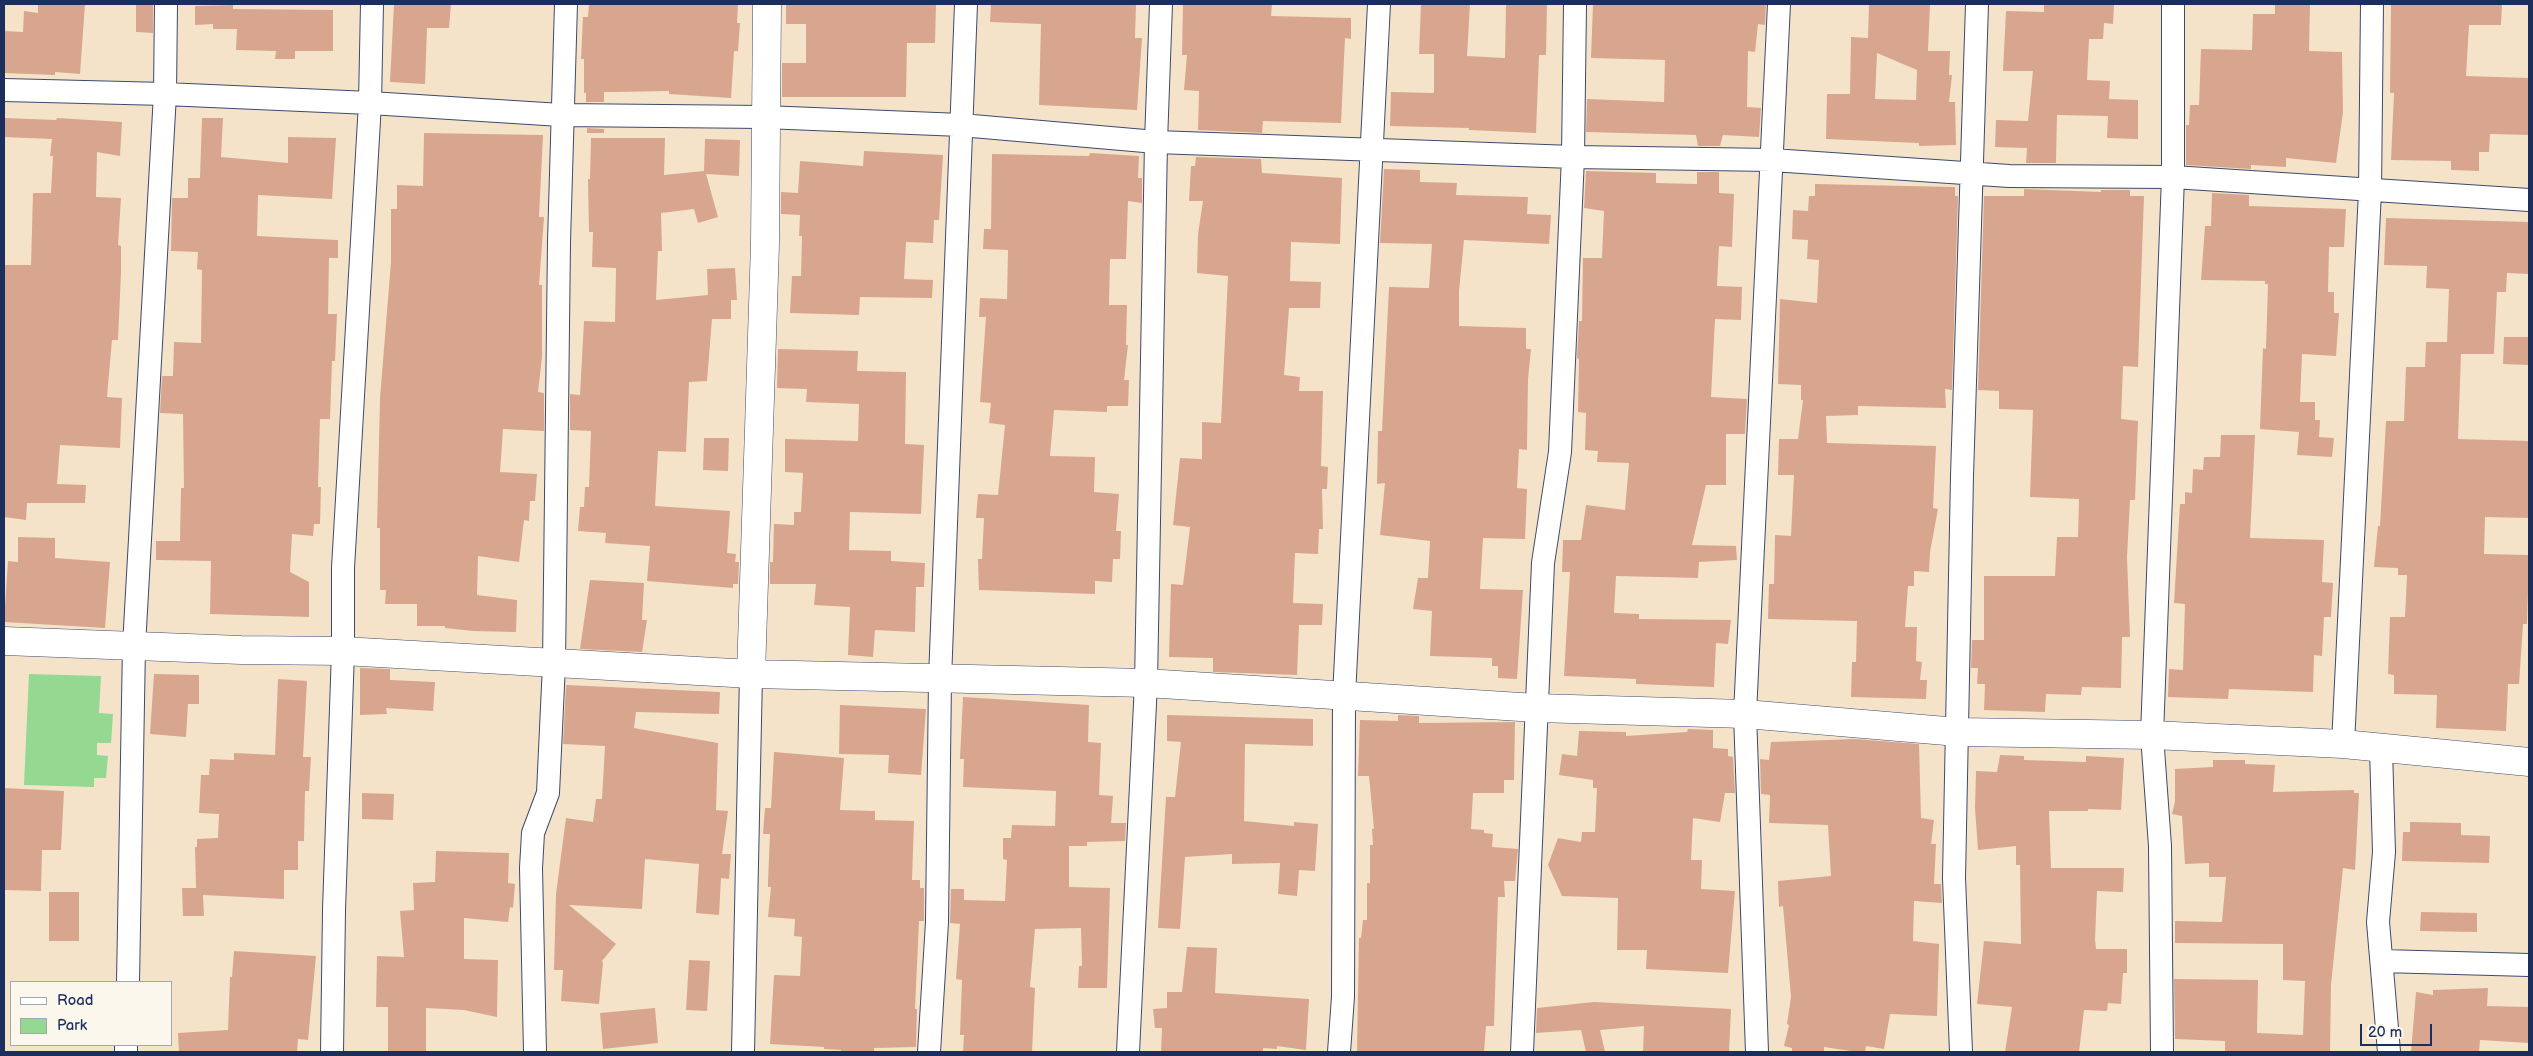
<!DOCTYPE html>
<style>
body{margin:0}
#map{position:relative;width:2533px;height:1056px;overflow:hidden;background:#f5e3c9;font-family:"Balsamiq Sans",sans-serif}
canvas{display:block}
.frame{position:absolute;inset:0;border:5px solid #1b2f5e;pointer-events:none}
.legend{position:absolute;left:10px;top:981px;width:162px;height:65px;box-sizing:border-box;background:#fbf7ec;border:1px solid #a1a7b3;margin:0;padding:6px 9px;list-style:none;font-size:15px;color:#1b2f5e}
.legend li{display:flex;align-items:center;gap:10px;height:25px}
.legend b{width:25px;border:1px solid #a1a7b3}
.scale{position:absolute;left:2360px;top:1024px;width:72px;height:22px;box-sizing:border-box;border:2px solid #1b2f5e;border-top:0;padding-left:6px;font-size:15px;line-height:18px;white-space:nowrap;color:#1b2f5e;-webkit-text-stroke:4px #fbf7ec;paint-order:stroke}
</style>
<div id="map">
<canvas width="2533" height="1056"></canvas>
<div class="frame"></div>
<ul class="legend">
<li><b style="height:6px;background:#fff"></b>Road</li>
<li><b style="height:14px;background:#94d891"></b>Park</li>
</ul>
<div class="scale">20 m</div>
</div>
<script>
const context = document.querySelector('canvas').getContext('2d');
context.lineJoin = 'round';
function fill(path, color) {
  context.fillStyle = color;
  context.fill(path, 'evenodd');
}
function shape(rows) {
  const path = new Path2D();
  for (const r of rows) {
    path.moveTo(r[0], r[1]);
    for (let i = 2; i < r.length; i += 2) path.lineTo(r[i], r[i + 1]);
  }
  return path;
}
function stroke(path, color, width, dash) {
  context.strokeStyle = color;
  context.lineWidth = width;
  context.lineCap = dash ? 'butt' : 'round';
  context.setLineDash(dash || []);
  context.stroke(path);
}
const green = shape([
 [29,674,101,676,99,713,113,714,111,743,97,743,97,755,108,756,106,778,94,778,94,787,24,785]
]);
const building = shape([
 [38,4,85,4,80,74,55,72,55,75,4,73,4,31,23,32,24,11,38,13],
 [136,4,153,4,153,33,136,32],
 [394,4,451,4,449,28,427,28,425,84,390,82],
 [589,4,738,4,737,23,740,23,738,51,734,51,731,98,669,94,669,91,615,92,604,92,604,102,586,102,586,93,584,93,584,59,581,59,583,17,588,17],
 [786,4,936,4,935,43,907,43,906,97,782,97,782,63,806,63,806,24,786,24],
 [991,4,1136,4,1135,38,1142,38,1137,110,1039,105,1041,24,990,22],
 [1183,4,1272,4,1271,16,1351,18,1351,39,1345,38,1341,123,1263,121,1262,133,1198,130,1199,91,1184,90,1187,55,1182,55],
 [1421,4,1470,4,1467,56,1505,58,1506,4,1547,4,1546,55,1539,55,1536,133,1469,130,1469,128,1390,126,1391,92,1434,93,1434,54,1419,54],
 [1593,4,1766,4,1765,25,1758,24,1755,52,1748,51,1747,107,1761,108,1759,137,1723,135,1720,146,1698,146,1696,135,1586,132,1587,99,1664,102,1665,60,1591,58],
 [1869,4,1930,4,1928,51,1950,51,1949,75,1952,75,1949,102,1955,102,1956,145,1919,146,1919,143,1826,139,1827,94,1850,94,1851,37,1868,38],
 [1877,53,1917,70,1916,100,1875,99],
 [2044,4,2114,4,2113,24,2104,23,2103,39,2089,39,2087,80,2110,81,2109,99,2138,100,2138,139,2107,138,2108,116,2057,115,2056,163,2026,163,2027,148,1995,147,1996,120,2028,121,2033,71,2003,71,2006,11,2044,12],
 [2275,4,2310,4,2309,51,2342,52,2343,112,2336,163,2286,158,2286,167,2251,165,2251,169,2186,165,2186,125,2189,125,2190,105,2199,105,2201,49,2252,50,2253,14,2275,14],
 [2502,4,2501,25,2469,25,2466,76,2529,78,2529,135,2490,134,2489,152,2479,152,2479,171,2451,170,2451,161,2391,160,2394,93,2390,93,2391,5],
 [233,5,233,9,333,10,333,51,295,51,295,59,275,59,276,51,236,50,237,29,213,29,213,24,195,25,195,6],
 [4,118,56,120,57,118,122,122,120,156,97,152,96,197,121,198,118,245,121,246,121,273,118,340,112,340,107,397,122,398,120,448,60,445,57,484,86,485,85,503,27,503,26,520,4,517,4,265,31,265,33,193,51,193,53,156,50,156,52,139,4,137],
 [202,118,223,118,221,157,288,163,288,137,336,138,332,199,258,195,257,236,338,240,338,258,329,258,328,314,337,314,335,361,332,361,330,419,320,419,318,487,321,487,320,524,314,524,313,536,292,534,290,572,309,582,309,617,210,614,211,561,156,560,156,541,180,541,181,488,184,488,183,414,160,413,162,376,173,376,174,342,201,343,202,270,197,269,198,252,171,251,172,198,188,198,188,178,200,178],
 [587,128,604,129,604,133,587,133],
 [424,133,543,135,539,217,544,217,539,285,542,285,542,357,538,392,544,393,544,431,503,429,500,472,537,474,535,501,530,501,529,521,524,520,519,562,478,556,477,595,517,600,516,632,473,631,445,628,445,626,417,626,417,604,385,604,386,590,380,590,380,528,377,528,380,398,391,262,391,209,397,209,397,185,423,186],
 [591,138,665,138,664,175,704,171,705,139,740,140,739,176,706,174,718,217,698,223,694,209,661,213,662,251,658,251,656,300,708,295,707,269,735,268,737,300,731,300,731,319,712,319,707,381,689,382,686,452,658,451,655,506,730,511,727,553,736,554,735,562,739,562,738,584,733,584,733,588,647,581,650,546,605,543,606,533,578,531,580,507,584,507,585,487,589,487,591,431,570,430,570,394,580,395,584,321,615,322,616,268,592,267,593,232,589,232,588,179,590,179],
 [864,151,943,155,939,220,934,220,933,243,906,242,904,279,933,280,932,298,860,297,859,315,790,313,792,276,801,276,802,236,799,236,800,215,781,214,781,192,798,193,800,161,863,166],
 [1090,153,1139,156,1138,178,1142,178,1142,203,1128,201,1126,259,1110,259,1109,305,1127,305,1126,345,1128,345,1124,380,1129,380,1128,406,1107,406,1107,412,1054,410,1050,456,1095,457,1094,492,1119,494,1116,531,1121,531,1120,559,1113,559,1112,582,1095,581,1095,594,979,590,978,559,982,559,984,518,976,518,978,494,998,495,1005,425,989,423,991,403,980,402,986,317,979,317,980,298,1007,299,1008,250,983,249,984,229,991,229,992,154,1089,156],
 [1196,157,1261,159,1262,173,1342,178,1340,244,1291,242,1290,281,1321,282,1320,308,1289,308,1284,375,1300,377,1299,391,1323,391,1321,466,1328,467,1327,489,1322,489,1323,529,1319,529,1318,554,1295,553,1293,603,1323,604,1322,625,1299,625,1297,675,1213,672,1213,658,1169,657,1171,584,1183,585,1190,527,1173,525,1180,458,1202,459,1202,422,1221,423,1228,276,1197,273,1198,234,1203,201,1189,201,1191,166,1195,166],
 [1384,169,1420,170,1420,182,1457,183,1456,195,1528,197,1527,214,1551,215,1549,244,1464,240,1459,291,1459,326,1526,328,1526,349,1531,349,1528,379,1527,445,1527,450,1519,449,1517,488,1527,489,1525,539,1483,538,1480,589,1523,590,1517,679,1498,678,1498,666,1492,666,1492,658,1430,656,1432,611,1413,609,1418,578,1428,578,1430,541,1380,535,1385,483,1377,484,1378,431,1382,431,1389,287,1429,288,1432,244,1380,243],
 [1586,171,1656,173,1656,183,1697,184,1697,172,1719,172,1719,193,1734,194,1732,247,1719,246,1717,286,1742,287,1741,320,1715,319,1711,397,1747,399,1745,434,1726,434,1726,485,1706,485,1692,545,1736,546,1737,560,1699,562,1698,578,1616,576,1614,613,1639,614,1639,619,1731,620,1728,644,1716,643,1714,687,1636,684,1636,679,1564,676,1570,572,1562,572,1563,540,1581,540,1586,505,1625,510,1629,463,1597,462,1598,451,1585,450,1586,413,1578,412,1579,359,1577,358,1579,321,1582,321,1583,258,1602,258,1604,211,1584,208],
 [1815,184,1955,187,1955,196,1958,196,1952,390,1945,389,1946,408,1858,406,1858,415,1826,416,1827,443,1936,446,1933,508,1938,509,1930,552,1929,572,1914,571,1914,586,1908,586,1905,627,1917,627,1916,661,1922,662,1920,680,1927,680,1926,699,1851,697,1852,662,1856,662,1857,621,1768,619,1769,584,1774,584,1775,535,1791,536,1794,475,1778,475,1779,439,1798,439,1803,400,1801,400,1801,385,1778,384,1780,299,1817,303,1819,260,1807,259,1808,240,1792,239,1793,210,1808,211,1809,196,1815,196],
 [2024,189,2101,192,2101,190,2130,190,2130,196,2144,196,2138,367,2123,366,2121,419,2138,421,2135,500,2130,500,2127,557,2130,637,2122,637,2121,688,2082,687,2081,695,2046,694,2045,712,1984,710,1985,684,1977,684,1978,668,1971,668,1972,640,1984,640,1984,576,2055,576,2057,537,2078,537,2079,499,2030,497,2033,410,1999,409,1999,391,1978,390,1984,196,2024,196],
 [2212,193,2249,195,2249,206,2346,209,2344,247,2329,247,2328,292,2334,292,2334,313,2339,313,2336,356,2302,354,2300,402,2315,402,2315,420,2320,420,2319,437,2334,438,2332,457,2297,455,2299,432,2260,429,2263,348,2266,349,2268,284,2265,284,2265,281,2201,280,2205,226,2211,226],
 [2386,218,2529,222,2529,274,2507,273,2506,292,2497,292,2494,354,2461,354,2458,439,2529,441,2529,518,2485,517,2484,554,2529,555,2527,624,2523,624,2519,684,2508,684,2506,731,2436,728,2437,695,2394,694,2394,675,2388,674,2390,617,2405,617,2407,575,2398,575,2398,568,2374,567,2378,526,2380,526,2386,421,2404,421,2406,367,2425,367,2426,342,2447,342,2449,289,2426,288,2427,266,2384,265],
 [2504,337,2529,337,2529,365,2503,364],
 [778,349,858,351,857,371,906,372,905,444,924,445,921,514,850,512,849,550,891,551,891,561,925,563,924,587,916,587,915,632,875,630,873,657,848,655,850,607,814,605,816,584,770,584,770,562,773,562,774,524,794,525,794,512,801,512,803,473,785,472,785,439,858,441,859,404,806,402,807,389,777,388],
 [2221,435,2255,435,2250,538,2324,540,2322,582,2333,583,2331,617,2324,617,2322,656,2314,655,2313,692,2229,689,2228,699,2168,697,2169,669,2183,670,2185,604,2174,603,2180,504,2185,504,2185,492,2192,493,2193,469,2203,470,2204,457,2220,457],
 [704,438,729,438,728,471,703,470],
 [18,537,55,538,55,558,110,562,105,628,4,622,8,561,18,562],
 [590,580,644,583,642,620,647,620,642,652,580,649],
 [360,668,390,669,390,680,435,682,433,711,386,708,387,714,360,715],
 [154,674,199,675,199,704,188,704,186,737,150,734],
 [278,679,307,681,303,757,311,757,309,791,305,791,304,841,298,841,298,870,284,870,284,899,203,895,204,916,183,916,182,888,196,888,195,847,197,847,197,839,218,838,219,814,199,813,201,775,209,775,210,759,234,760,234,753,275,755],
 [566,685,720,692,719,714,636,712,634,728,718,743,716,810,728,811,722,854,731,854,729,879,721,878,719,915,696,913,699,864,645,859,642,909,569,905,616,944,602,961,603,963,599,1004,561,1001,563,970,554,970,556,894,566,818,593,822,596,799,602,799,605,746,563,744],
 [963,697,1089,705,1088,742,1101,743,1099,795,1113,796,1111,823,1126,823,1125,841,1087,842,1087,846,1069,846,1069,887,1110,888,1107,988,1078,988,1079,966,1082,966,1081,928,1035,929,1030,987,1035,988,1032,1052,963,1052,964,1035,960,1035,962,980,956,979,960,924,950,923,951,889,964,889,964,900,1005,901,1007,860,1003,859,1003,838,1011,838,1012,825,1055,826,1056,791,963,787,964,759,960,759],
 [840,705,926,709,921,775,888,773,889,755,839,754],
 [1167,715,1313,719,1313,746,1245,744,1244,821,1294,826,1294,822,1318,824,1315,871,1299,870,1297,896,1278,894,1280,863,1232,864,1232,854,1185,857,1180,929,1158,928,1166,797,1175,797,1181,742,1167,741],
 [1398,715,1419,716,1419,723,1515,722,1514,780,1504,780,1504,793,1473,793,1471,829,1484,830,1484,833,1493,834,1492,847,1518,849,1515,881,1504,881,1505,897,1498,897,1494,1026,1486,1026,1484,1052,1357,1052,1359,938,1361,938,1363,920,1367,920,1367,883,1370,883,1370,845,1373,845,1372,829,1374,829,1369,776,1358,776,1360,720,1398,721],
 [1688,729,1713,730,1713,748,1728,749,1728,756,1733,757,1735,793,1725,793,1720,822,1693,818,1691,860,1702,860,1701,889,1735,891,1728,973,1646,969,1647,950,1617,950,1618,898,1562,896,1548,865,1558,838,1581,842,1582,832,1595,832,1597,788,1593,788,1593,780,1559,775,1562,754,1577,756,1579,731,1626,732,1626,736,1687,732],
 [1855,739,1919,744,1921,818,1934,820,1931,844,1936,844,1934,884,1941,884,1942,903,1914,901,1913,941,1939,944,1937,1016,1890,1014,1884,1049,1866,1046,1865,1052,1857,1052,1824,1047,1824,1052,1792,1052,1792,1048,1784,1046,1789,1025,1787,1024,1791,997,1783,906,1779,907,1778,881,1831,876,1828,825,1769,823,1770,795,1761,794,1760,759,1769,760,1771,742],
 [774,752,844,758,840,810,875,811,875,820,914,821,912,880,920,880,920,888,924,888,924,921,919,921,915,1009,917,1009,916,1047,874,1048,874,1052,841,1052,841,1050,824,1049,824,1047,770,1044,774,975,800,976,802,937,794,936,795,919,768,917,771,887,768,887,768,881,770,834,763,834,765,808,771,808],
 [2000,755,2024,756,2024,760,2086,762,2086,756,2124,758,2121,810,2088,809,2088,811,2049,811,2051,868,2124,868,2123,892,2097,891,2095,940,2096,949,2127,949,2127,973,2123,973,2121,1004,2108,1003,2107,1011,2084,1010,2079,1052,2005,1052,2012,1007,1977,1004,1984,941,2021,944,2020,865,2016,865,2016,846,1978,850,1975,808,1976,771,1997,772],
 [2213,760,2245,760,2245,764,2275,765,2273,792,2354,790,2354,793,2359,793,2355,870,2343,868,2331,985,2330,1052,2225,1052,2225,1041,2175,1039,2174,979,2258,980,2257,1033,2303,1035,2305,981,2283,980,2283,944,2175,943,2175,921,2222,922,2226,877,2209,877,2209,863,2185,864,2182,816,2172,814,2175,802,2175,769,2213,767],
 [4,788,64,791,61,850,42,850,41,891,4,890],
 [362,793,394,794,393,820,362,819],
 [2410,822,2461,823,2461,835,2490,836,2489,863,2402,861,2403,832,2410,832],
 [436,851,509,853,508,883,515,884,513,908,510,907,508,922,464,918,464,959,498,960,497,1017,464,1010,426,1008,426,1052,388,1052,388,1007,376,1007,377,956,404,957,400,911,414,910,413,883,435,882],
 [49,892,79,892,79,941,49,941],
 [2421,912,2477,913,2477,932,2420,931],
 [1187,947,1217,948,1215,993,1309,999,1306,1050,1277,1046,1277,1049,1263,1048,1263,1052,1161,1052,1162,1028,1155,1028,1153,1009,1167,1008,1167,992,1182,992],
 [234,951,316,956,308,1040,298,1039,297,1052,179,1052,178,1033,228,1030,230,977,232,977],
 [689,960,710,961,707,1011,686,1010],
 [2488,988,2487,1006,2529,1007,2529,1043,2480,1040,2479,1052,2411,1052,2416,992,2433,995,2433,990],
 [1594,1002,1731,1009,1729,1052,1643,1052,1644,1026,1600,1030,1605,1052,1586,1052,1581,1030,1536,1033,1537,1008],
 [655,1008,658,1043,603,1049,600,1013]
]);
const minor = shape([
 [4,90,165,94,370,103,561,115,764,117,961,125,1156,142,1573,157,1772,160,2009,176,2173,177,2529,200],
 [2343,744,2370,191,2372,4],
 [2381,749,2384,852,2378,922,2389,1052],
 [2382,961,2529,965],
 [128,982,134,646,165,94,166,4],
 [126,1052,126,1045],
 [332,1052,334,910,343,651,343,568,370,103,372,4],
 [535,1052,531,868,533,833,548,793,554,664,559,242,566,4],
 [743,1052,751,674],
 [929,1052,937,922,940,679,966,4],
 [1128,1052,1146,683,1156,142,1161,4],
 [1339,1052,1343,997,1344,696,1379,4],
 [1522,1052,1543,563,1560,452,1573,157,1575,4],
 [1757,1052,1745,714,1779,4],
 [1961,1052,1954,878,1962,476,1977,4],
 [2162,1052,2160,846,2152,735,2173,177,2173,4]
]);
const tertiary = shape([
 [4,641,241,650,343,651,751,674,1146,683,1536,708,1745,714,1958,732,2152,735,2343,744,2529,762],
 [751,674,765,244,767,4]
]);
fill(green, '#94d891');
fill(building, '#d8a68e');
stroke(minor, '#3c4a6e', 24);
stroke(tertiary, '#3c4a6e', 29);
stroke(minor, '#fff', 22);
stroke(tertiary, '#fff', 28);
</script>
